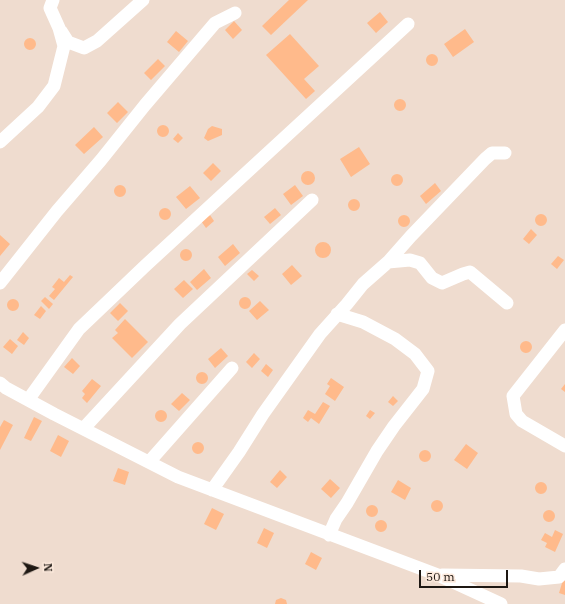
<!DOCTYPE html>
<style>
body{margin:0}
#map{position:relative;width:565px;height:604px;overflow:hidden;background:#efdccf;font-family:"IBM Plex Serif",serif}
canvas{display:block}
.north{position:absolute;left:16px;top:548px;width:40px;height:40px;-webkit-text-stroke:3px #fce9dc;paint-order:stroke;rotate:87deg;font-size:11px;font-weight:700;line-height:16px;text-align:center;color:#1e1813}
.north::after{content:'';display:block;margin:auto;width:14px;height:18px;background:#1e1813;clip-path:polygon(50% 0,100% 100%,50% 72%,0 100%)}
.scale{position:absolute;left:419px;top:570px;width:89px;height:18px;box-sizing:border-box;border:2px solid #1e1813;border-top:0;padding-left:5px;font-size:12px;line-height:14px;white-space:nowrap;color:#1e1813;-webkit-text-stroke:3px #fce9dc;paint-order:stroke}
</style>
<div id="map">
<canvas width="565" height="604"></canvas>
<div class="north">N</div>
<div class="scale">50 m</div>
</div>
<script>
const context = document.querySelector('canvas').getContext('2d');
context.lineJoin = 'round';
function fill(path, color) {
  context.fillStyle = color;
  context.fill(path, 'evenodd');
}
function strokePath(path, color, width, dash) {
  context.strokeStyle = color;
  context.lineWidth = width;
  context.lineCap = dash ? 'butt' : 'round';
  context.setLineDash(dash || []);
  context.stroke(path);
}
const building = new Path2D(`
 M289,0H308L271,35L262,26Z
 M380,12L388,22L376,33L367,23Z
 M234,21L242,30L233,39L225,30Z
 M465,29L474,42L453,57L444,44Z
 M176,31L188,41L179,52L167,42Z
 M290,34L319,66L304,79L315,91L306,99L266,55Z
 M24 44a6 6 0 1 1 12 0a6 6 0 1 1-12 0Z
 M426 60a6 6 0 1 1 12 0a6 6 0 1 1-12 0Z
 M158,59L165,66L151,80L144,73Z
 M394 105a6 6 0 1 1 12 0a6 6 0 1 1-12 0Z
 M118,102L128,112L117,123L107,113Z
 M157 131a6 6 0 1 1 12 0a6 6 0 1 1-12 0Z
 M212,126L222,129V135L208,141L204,138L208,129Z
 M94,127L103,137L84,154L75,145Z
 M178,133L183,138L178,143L173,139Z
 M359,147L370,164L351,177L340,159Z
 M213,163L221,171L211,181L203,173Z
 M301 178a7 7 0 1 1 14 0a7 7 0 1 1-14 0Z
 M391 180a6 6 0 1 1 12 0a6 6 0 1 1-12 0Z
 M435,183L441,191L426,204L420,196Z
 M114 191a6 6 0 1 1 12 0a6 6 0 1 1-12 0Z
 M295,185L303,196L291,205L283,194Z
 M190,186L200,198L186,209L176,197Z
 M348 205a6 6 0 1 1 12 0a6 6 0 1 1-12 0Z
 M159 214a6 6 0 1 1 12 0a6 6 0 1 1-12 0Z
 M275,208L281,215L270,224L264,217Z
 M535 220a6 6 0 1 1 12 0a6 6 0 1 1-12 0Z
 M398 221a6 6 0 1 1 12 0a6 6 0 1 1-12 0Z
 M210,215L214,221L206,228L201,221Z
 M531,229L537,235L529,244L523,239Z
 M0,235L10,244L0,256Z
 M315 250a8 8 0 1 1 16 0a8 8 0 1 1-16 0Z
 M233,244L240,253L225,266L218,257Z
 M180 255a6 6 0 1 1 12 0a6 6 0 1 1-12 0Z
 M558,256L564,260L557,269L551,264Z
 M292,265L302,276L291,285L282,274Z
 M204,269L211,278L197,290L190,282Z
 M252,270L259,276L254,281L247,274Z
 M70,275L73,277L54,300L49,296L55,289L52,287L59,278L64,282Z
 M184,280L193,289L183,298L174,289Z
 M239 303a6 6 0 1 1 12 0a6 6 0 1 1-12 0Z
 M45,297L53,304L49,309L41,301Z
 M7 305a6 6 0 1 1 12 0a6 6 0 1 1-12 0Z
 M260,301L269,310L257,320L249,311Z
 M120,303L128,311L118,321L110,313Z
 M41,306L46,311L40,319L34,315Z
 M125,319L148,342L132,358L112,338L118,333L115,330Z
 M23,332L29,338L24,345L17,340Z
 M10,339L18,346L12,354L3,347Z
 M520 347a6 6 0 1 1 12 0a6 6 0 1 1-12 0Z
 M221,348L228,356L215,368L208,359Z
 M254,353L260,359L252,368L246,362Z
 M72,358L80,366L73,374L64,367Z
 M266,364L273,370L268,377L261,371Z
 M196 378a6 6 0 1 1 12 0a6 6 0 1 1-12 0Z
 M331,378L344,387L335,401L325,394L330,386L327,384Z
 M92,379L101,386L87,403L82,398L85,394L82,391Z
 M565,384V392L561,389Z
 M182,393L190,400L179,411L171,404Z
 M393,396L398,401L393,406L388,402Z
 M323,402L330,406L319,424L311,418L308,422L303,418L308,410L315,414Z
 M155 416a6 6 0 1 1 12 0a6 6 0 1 1-12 0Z
 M370,410L375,413L370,419L366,416Z
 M34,417L42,421L31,441L24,438Z
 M4,420L13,425L0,450V427Z
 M58,435L69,441L61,457L50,451Z
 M192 448a6 6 0 1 1 12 0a6 6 0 1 1-12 0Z
 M466,444L478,453L467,469L454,460Z
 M419 456a6 6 0 1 1 12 0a6 6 0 1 1-12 0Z
 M118,468L129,472L125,485L113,481Z
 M280,470L287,477L277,488L270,482Z
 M330,479L340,488L331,498L321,489Z
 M398,480L411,488L405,500L391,492Z
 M535 488a6 6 0 1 1 12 0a6 6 0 1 1-12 0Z
 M431 506a6 6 0 1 1 12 0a6 6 0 1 1-12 0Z
 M366 511a6 6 0 1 1 12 0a6 6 0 1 1-12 0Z
 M212,508L224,514L216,530L204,524Z
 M543 516a6 6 0 1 1 12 0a6 6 0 1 1-12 0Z
 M375 526a6 6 0 1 1 12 0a6 6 0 1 1-12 0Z
 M264,528L274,533L267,548L257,543Z
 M555,530L563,534L555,552L545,547L547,543L541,540L545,533L552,537Z
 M311,552L322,558L316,570L305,564Z
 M563,580L565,581V595L559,593Z
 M281,598L286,600L287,604H275L276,600Z`);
const minor = new Path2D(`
 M61,31L68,42L84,48L97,41L143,0
 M0,142L38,107L54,86L64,46L59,28L50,8L53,0
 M388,262L411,236L485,159L492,153H505
 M0,283L57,211L101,160L145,105L215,23L235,13
 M565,330L513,396L516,414L522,421L565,446
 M0,383L6,388L54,414L178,477L438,575L501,604
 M28,400L79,329L145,266L408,24
 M84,428L180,324L312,200
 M149,462L232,368
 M212,490L239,452L263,414L320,334L347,304L363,284L388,262L410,260L420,263L432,278L442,283L463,274L470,272L507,303
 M329,535L336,519L347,503L377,451L394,426L423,389L428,371L415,354L395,339L363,322L337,314
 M442,575L521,576L539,579L559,577L565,569`);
fill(building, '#ffba8b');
strokePath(minor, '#fff', 13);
</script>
